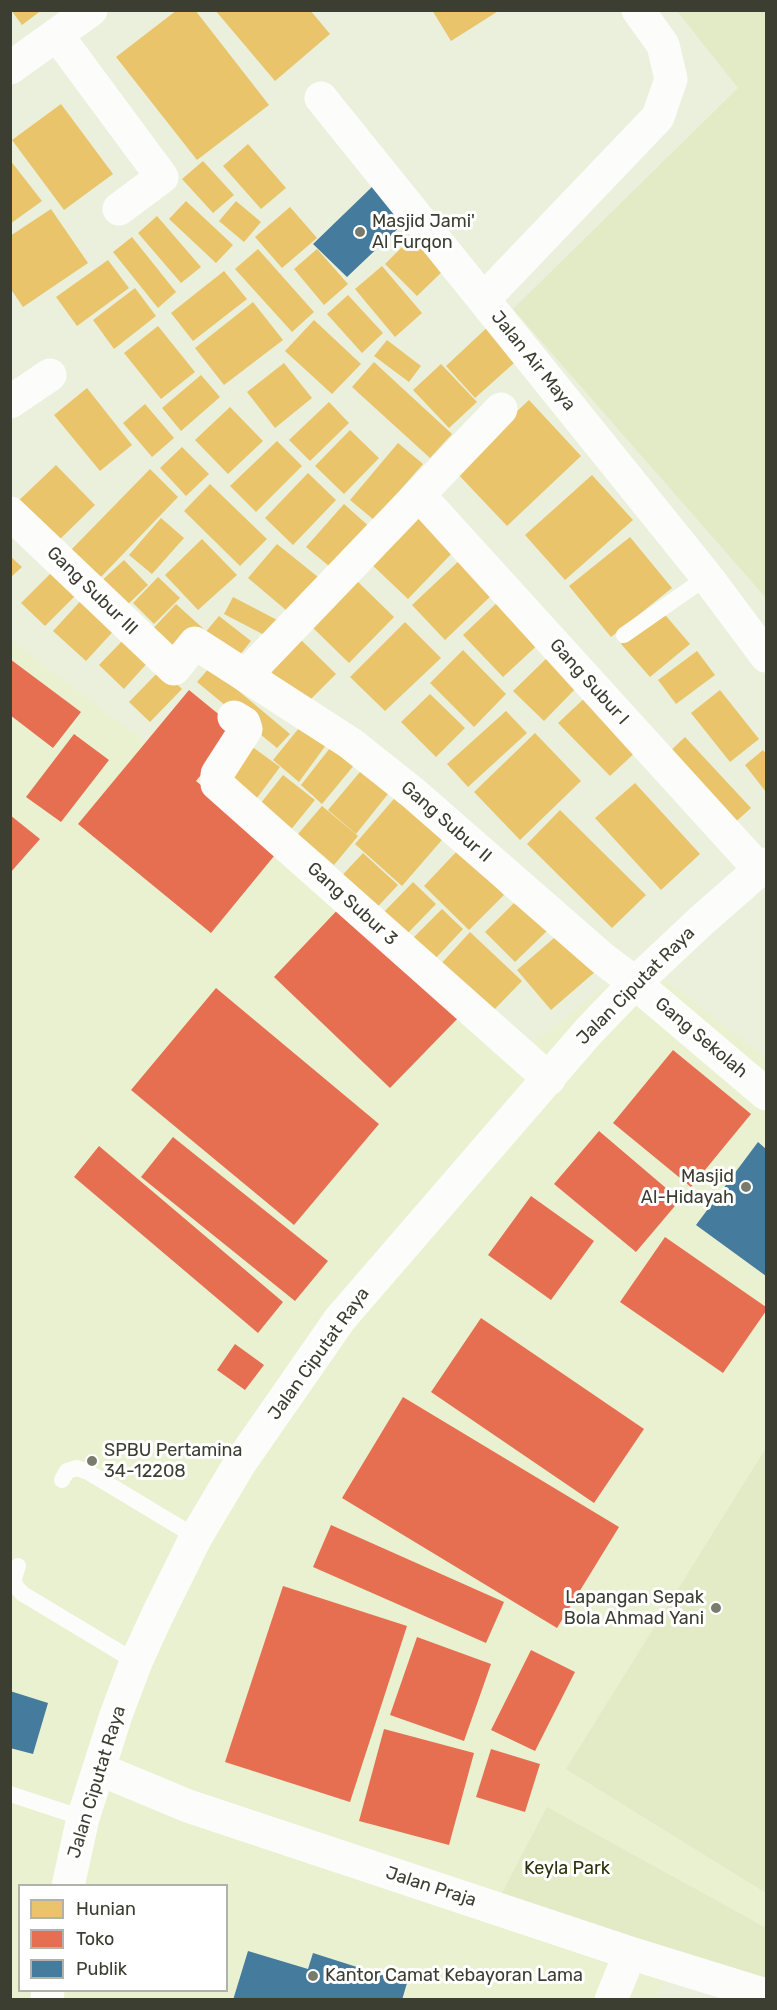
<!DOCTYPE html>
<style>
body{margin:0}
#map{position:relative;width:777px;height:2010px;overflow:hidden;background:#ebf0dc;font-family:Rubik,sans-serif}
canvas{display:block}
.frame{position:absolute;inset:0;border:12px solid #3b3e30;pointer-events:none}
.legend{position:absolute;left:18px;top:1884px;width:210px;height:108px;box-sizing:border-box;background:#fff;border:2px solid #b1b2ac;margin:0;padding:8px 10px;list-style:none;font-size:18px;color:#3b3e30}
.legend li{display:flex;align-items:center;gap:12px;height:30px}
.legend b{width:30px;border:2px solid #b1b2ac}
</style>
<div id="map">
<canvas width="777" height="2010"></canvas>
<div class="frame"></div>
<ul class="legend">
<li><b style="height:16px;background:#e9c46a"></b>Hunian</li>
<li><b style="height:16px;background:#e76f51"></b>Toko</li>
<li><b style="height:16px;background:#457b9d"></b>Publik</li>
</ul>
</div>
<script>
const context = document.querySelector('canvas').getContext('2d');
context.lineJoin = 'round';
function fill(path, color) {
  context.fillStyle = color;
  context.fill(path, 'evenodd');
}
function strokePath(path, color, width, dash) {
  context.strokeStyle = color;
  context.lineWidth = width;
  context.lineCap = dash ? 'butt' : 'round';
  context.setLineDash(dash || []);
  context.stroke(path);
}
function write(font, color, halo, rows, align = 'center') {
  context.font = font + ' Rubik,sans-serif';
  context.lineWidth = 6;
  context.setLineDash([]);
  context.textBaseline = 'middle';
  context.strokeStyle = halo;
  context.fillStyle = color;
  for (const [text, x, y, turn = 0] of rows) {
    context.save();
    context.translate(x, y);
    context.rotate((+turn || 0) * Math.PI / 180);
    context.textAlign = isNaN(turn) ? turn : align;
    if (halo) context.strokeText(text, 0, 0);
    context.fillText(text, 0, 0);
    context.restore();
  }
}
const built = new Path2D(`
 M10,640L212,792L530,1046L639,960L766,1058V1975L675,1954L656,1999H11ZM20,1886H226V1990H20Z`);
const green = new Path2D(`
 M677,11H766V598L513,309L738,88Z
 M766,1448V1893L566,1769Z
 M547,1807L766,1928V1983L501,1895Z`);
const homes = new Path2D(`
 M11,10H42L22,25Z
 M177,10H195L269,105L197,160L116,57Z
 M215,10H310L330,34L275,81Z
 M432,10H500L451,41Z
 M61,104L113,174L64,210L12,140Z
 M248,144L286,188L261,209L223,166Z
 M10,160L42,201L10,224Z
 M203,161L234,195L213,213L182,179Z
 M186,201L233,245L216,263L169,219Z
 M236,201L261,222L244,242L219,221Z
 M290,207L317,238L282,268L255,237Z
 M51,209L88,263L23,307L10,288V236Z
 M157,216L201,267L181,283L138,233Z
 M414,235L446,268L417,296L385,264Z
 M132,237L176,292L158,308L113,252Z
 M258,249L314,312L292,332L235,269Z
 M317,249L348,284L324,305L294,269Z
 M108,260L129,288L77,326L56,297Z
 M382,266L422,313L395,337L355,289Z
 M224,271L247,299L193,341L171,313Z
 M135,288L156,316L114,349L93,320Z
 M348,295L383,333L362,353L327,314Z
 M253,302L283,340L224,385L195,348Z
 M314,320L361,364L332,394L285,351Z
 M493,322L523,355L475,398L446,366Z
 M158,326L195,372L161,399L124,353Z
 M387,340L421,366L409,382L374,356Z
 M374,362L452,434L430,458L352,387Z
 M284,363L312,398L275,428L247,392Z
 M441,364L477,402L449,428L413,390Z
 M201,375L220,397L181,431L162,408Z
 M87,388L132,445L100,471L54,415Z
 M529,400L581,456L507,526L454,470Z
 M329,402L349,423L310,461L289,440Z
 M145,404L174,438L152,457L123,423Z
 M230,407L263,441L228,474L195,440Z
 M350,430L379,458L344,494L315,466Z
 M277,441L302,466L256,512L230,486Z
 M398,443L423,464L374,520L350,500Z
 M182,447L209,474L186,496L160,468Z
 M56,465L95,505L54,545L14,505Z
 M150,469L178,497L98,580L69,552Z
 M308,473L336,500L293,545L265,518Z
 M592,475L633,520L565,580L525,535Z
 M210,484L267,539L240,566L184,511Z
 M344,504L372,529L335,571L306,547Z
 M412,511L455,550L408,599L366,559Z
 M161,518L184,538L152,574L129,555Z
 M630,537L672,588L611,637L569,586Z
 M202,539L237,575L198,610L165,575Z
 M277,544L323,581L293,616L248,578Z
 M10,556L22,567L10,578Z
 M462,558L495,592L445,640L412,605Z
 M124,560L148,585L122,610L97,585Z
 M53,571L77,594L45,626L21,603Z
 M158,577L180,598L154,624L133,603Z
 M354,578L394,617L349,663L309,624Z
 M86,595L119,625L86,661L53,631Z
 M233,597L281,622L272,639L224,614Z
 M502,598L543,640L503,677L463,635Z
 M176,604L206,631L175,663L146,636Z
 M661,610L690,644L650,677L621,644Z
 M219,616L251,641L235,661L203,635Z
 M405,622L441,658L385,711L350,677Z
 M297,636L336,674L305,705L266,667Z
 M125,638L150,660L124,689L99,665Z
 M463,650L506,694L474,727L430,683Z
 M697,651L715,675L676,704L658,680Z
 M550,655L580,684L544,721L513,691Z
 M210,667L290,734L277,748L197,682Z
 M161,669L182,689L150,722L129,702Z
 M720,690L759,739L730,762L691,713Z
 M430,694L465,728L436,757L401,722Z
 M589,694L640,748L610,776L558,723Z
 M506,711L527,733L468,787L447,764Z
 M308,717L334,734L299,782L273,760Z
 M535,733L581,781L520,840L474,792Z
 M685,737L751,808L731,826L666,755Z
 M337,739L360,758L322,804L301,785Z
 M247,743L280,767L251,806L219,782Z
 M763,750L766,754V792L745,765Z
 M365,766L392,789L356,834L328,810Z
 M283,775L315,800L284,838L253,813Z
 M635,783L700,854L661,890L595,818Z
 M399,793L447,834L402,886L355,844Z
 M322,806L358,836L334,865L298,834Z
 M560,810L646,895L612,928L527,844Z
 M458,850L504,895L469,930L424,886Z
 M363,853L398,885L368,917L334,884Z
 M413,882L436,904L406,935L383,913Z
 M517,900L547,931L515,962L485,932Z
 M442,909L463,929L434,960L412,939Z
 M470,932L522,981L491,1013L440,965Z
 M561,932L596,971L551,1010L517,970Z`);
const shops = new Path2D(`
 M10,659L81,712L53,748L10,715Z
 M189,690L238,730L196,781L279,850L211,933L78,824Z
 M74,734L109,760L61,822L26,797Z
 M10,815L40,839L10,873Z
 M344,903L461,1015L390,1088L274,977Z
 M216,988L379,1124L294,1225L131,1090Z
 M673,1050L751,1114L691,1187L613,1123Z
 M599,1131L680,1200L636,1252L554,1184Z
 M173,1137L328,1261L295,1301L141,1177Z
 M99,1146L283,1302L258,1333L74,1177Z
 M531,1196L594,1241L551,1300L488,1255Z
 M665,1237L766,1307V1311L723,1373L620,1302Z
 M481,1318L644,1429L594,1503L431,1392Z
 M235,1344L264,1365L245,1390L217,1370Z
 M403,1397L619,1527L557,1628L342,1498Z
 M331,1525L504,1602L486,1643L313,1567Z
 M283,1586L407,1626L350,1802L225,1762Z
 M417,1637L491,1664L464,1741L390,1715Z
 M531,1650L575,1672L535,1751L491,1730Z
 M384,1729L474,1753L449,1845L359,1821Z
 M491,1749L540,1764L525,1812L476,1797Z`);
const public = new Path2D(`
 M374,185L407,220L347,277L313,244Z
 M758,1142L766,1149V1276L696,1225Z
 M10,1691L48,1703L33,1754L10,1748Z
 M248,1951L308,1969L313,1953L407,1983L402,2000H233Z`);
const service = new Path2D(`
 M624,635L707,577
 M62,1480L67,1471L77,1468L88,1472L196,1537
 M18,1566C13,1580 11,1583 23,1594L136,1662
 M10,1794L83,1818`);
const minor = new Path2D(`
 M57,35L162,177L119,209
 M10,68L91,10
 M321,98L707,577L766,656
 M484,299L658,117L671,79L663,45L638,10
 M10,402L50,375
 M419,495L759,869
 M10,513L174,669L195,643L350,743L413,793L602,958L635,983L766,1094
 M246,675L501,409
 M234,717L244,723L246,729L217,774V784L549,1079
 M99,1769L188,1806L630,1953L766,1995
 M611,2000L630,1953`);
const secondary = new Path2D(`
 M68,1886L83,1818L116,1715L136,1662L157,1616L196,1537L240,1463L340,1319L588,1032L635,983L701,921L766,864
 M47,2000L48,1990`);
const markers = [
 [360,232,6,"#797c6c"],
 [746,1187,6,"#797c6c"],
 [92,1461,6,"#797c6c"],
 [716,1608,6,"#797c6c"],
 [313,1976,6,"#797c6c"]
];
const poiNames = [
 ["Masjid Jami'",372,222],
 ["Al Furqon",372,243],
 ["Masjid",734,1177,"right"],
 ["Al-Hidayah",734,1198,"right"],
 ["SPBU Pertamina",104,1451],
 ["34-12208",104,1472],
 ["Lapangan Sepak",704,1598,"right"],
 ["Bola Ahmad Yani",704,1619,"right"],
 ["Kantor Camat Kebayoran Lama",325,1976]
];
const streetNames = [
 ["Jalan Air Maya",533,361,51],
 ["Gang Subur III",92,591,44],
 ["Gang Subur I",589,682,48],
 ["Gang Subur II",446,822,41],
 ["Gang Subur 3",352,904,42],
 ["Jalan Ciputat Raya",636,986,-45],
 ["Gang Sekolah",701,1038,40],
 ["Jalan Ciputat Raya",319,1354,-54],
 ["Jalan Ciputat Raya",97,1782,-73],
 ["Jalan Praja",431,1887,18]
];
const parkNames = [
 ["Keyla Park",567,1869]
];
fill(built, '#e9f1d0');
fill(green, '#e2eac6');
fill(homes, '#e9c46a');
fill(shops, '#e76f51');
fill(public, '#457b9d');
strokePath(service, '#fcfdfa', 16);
strokePath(minor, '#fcfdfa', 33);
strokePath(secondary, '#fcfdfa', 33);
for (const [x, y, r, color] of markers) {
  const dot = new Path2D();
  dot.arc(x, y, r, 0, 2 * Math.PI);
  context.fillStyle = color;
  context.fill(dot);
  strokePath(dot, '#fff', 2);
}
write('18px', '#3b3e30', '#fff', poiNames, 'left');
write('18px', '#3b3e30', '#fff', streetNames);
write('18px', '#2b3208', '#fff', parkNames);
</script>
